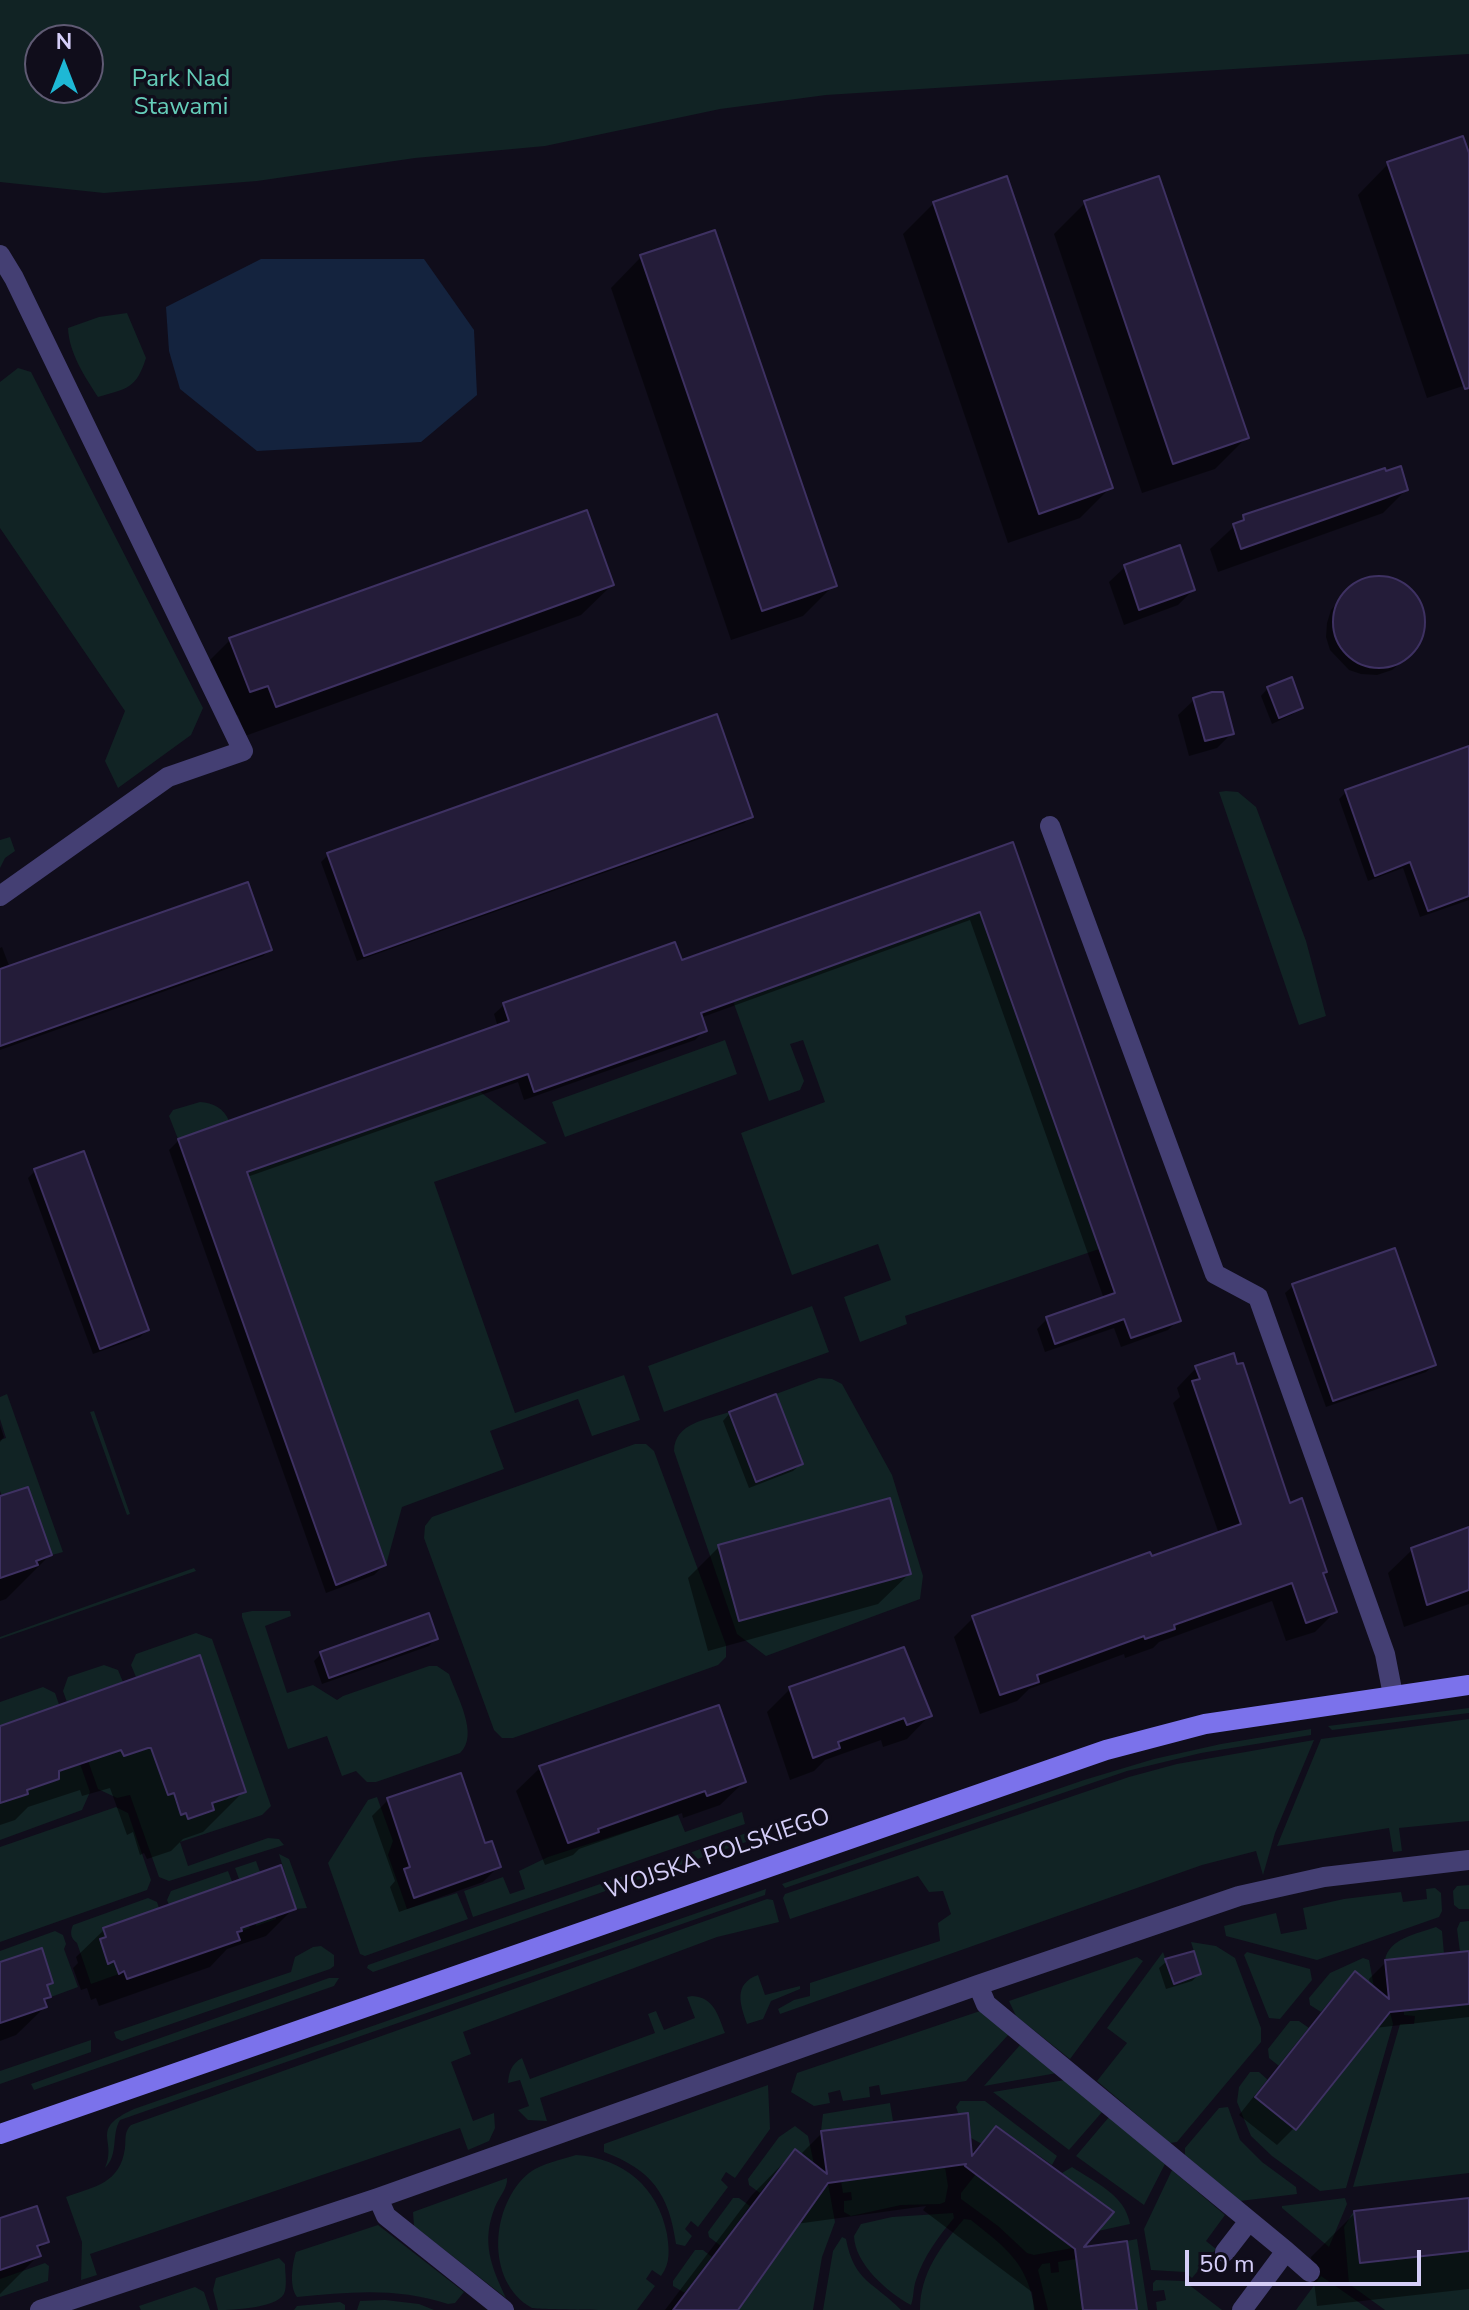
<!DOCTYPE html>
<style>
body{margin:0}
#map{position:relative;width:1469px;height:2310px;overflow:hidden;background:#100d1b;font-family:"Nunito Sans",sans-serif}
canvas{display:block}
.north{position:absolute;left:24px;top:24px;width:80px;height:80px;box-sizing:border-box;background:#100d1b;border:2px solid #5f5a73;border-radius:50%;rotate:0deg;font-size:22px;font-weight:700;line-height:32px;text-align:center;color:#d5cef8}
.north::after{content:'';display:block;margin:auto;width:28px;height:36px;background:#1eb8d5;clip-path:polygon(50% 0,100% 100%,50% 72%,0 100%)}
.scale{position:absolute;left:1185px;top:2250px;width:236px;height:36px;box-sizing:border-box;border:4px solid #d5cef8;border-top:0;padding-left:10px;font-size:24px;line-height:28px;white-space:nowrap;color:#d5cef8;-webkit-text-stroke:6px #100d1b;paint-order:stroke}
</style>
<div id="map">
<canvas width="1469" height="2310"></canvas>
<div class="north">N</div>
<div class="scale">50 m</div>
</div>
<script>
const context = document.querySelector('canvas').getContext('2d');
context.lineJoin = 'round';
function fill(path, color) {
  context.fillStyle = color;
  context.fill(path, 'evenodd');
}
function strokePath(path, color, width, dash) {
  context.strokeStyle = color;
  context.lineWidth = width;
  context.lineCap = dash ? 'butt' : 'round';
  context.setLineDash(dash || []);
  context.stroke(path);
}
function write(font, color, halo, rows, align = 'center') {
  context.font = font + ' "Nunito Sans",sans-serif';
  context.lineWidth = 7;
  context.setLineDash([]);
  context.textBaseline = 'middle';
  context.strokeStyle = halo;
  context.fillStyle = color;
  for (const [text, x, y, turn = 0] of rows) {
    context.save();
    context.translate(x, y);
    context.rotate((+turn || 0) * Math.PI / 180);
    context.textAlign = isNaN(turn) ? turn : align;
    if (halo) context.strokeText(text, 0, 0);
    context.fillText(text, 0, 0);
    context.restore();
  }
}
const green = new Path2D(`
 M0,0H1469V54L826,95L720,109L545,146L415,158L257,181L104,193L0,182ZM40,40H88V88H40Z
 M127,313L146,358C136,389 128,388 98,397C85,377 69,353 68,328L99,317Z
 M18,368L31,372L203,708L191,735L118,788L105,761L125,711L0,528V382Z
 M1226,791L1238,792L1256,807L1306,941L1326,1016L1299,1025L1219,792Z
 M10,837L15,851L5,858L0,868V840Z
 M980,912L1099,1249L905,1316L907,1324L860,1342L844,1297L891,1280L878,1244L792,1275L741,1133L825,1102L803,1040L790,1044L804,1081L800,1090L769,1101L733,1001Z
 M725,1040L737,1074L565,1137L552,1102Z
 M479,1091L547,1143L434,1182L515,1413L624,1375L640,1420L592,1436L578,1399L490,1431L504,1469L402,1507L386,1565L247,1172Z
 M200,1102C213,1103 224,1108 229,1121L178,1139L169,1116L173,1110Z
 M812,1306L829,1352L664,1412L648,1366Z
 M819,1378L832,1379L842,1384L892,1475L923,1576L920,1599L766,1656L737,1634L674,1451C675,1422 707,1420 729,1412L756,1482L802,1464L776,1394Z
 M7,1394L63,1552L52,1555L28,1487L2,1496L0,1491V1440L6,1438L0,1419V1397Z
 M94,1411L130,1514L127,1515L90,1412Z
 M635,1444H646L654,1451L726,1645V1657L718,1665L513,1738H502L494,1730L424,1538L425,1526L432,1517Z
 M194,1568L196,1571L0,1639V1637Z
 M252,1611H290L291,1616L265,1626L287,1693L313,1685L337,1700L343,1696L429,1666H437L449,1674C456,1695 480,1735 460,1753L376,1782H367L356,1771L342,1776L327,1736L288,1749L242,1617V1613Z
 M196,1633L212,1639L271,1806L262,1815L180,1842L188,1866L268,1838L279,1839L284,1845L169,1881L159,1877L130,1795L117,1798L98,1789L63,1691L68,1677L104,1665L118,1670L123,1682L82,1696L102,1756L121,1750L124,1756L140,1751L146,1742L148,1749L157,1746L159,1770L168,1794L174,1793L181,1814L186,1813L188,1819L214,1811L212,1803L246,1791L200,1656L136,1677L131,1665L136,1654Z
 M43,1687L55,1693L90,1792L82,1810L0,1840V1797L3,1802L27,1794L25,1786L35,1788L59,1779L57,1774L59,1772L49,1741L0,1727V1702Z
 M1469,1708V1713L1332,1730L1328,1726Z
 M1469,1719V1821L1399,1828L1402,1851L1393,1852L1389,1828L1277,1846L1321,1739Z
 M1311,1729V1735L1201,1753L1127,1771L785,1888L782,1884L1084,1780L1154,1759L1221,1744Z
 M1314,1740L1275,1833L1263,1875L1256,1851L1202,1865L780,2014L778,2009L794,2000L810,1996V1983L940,1941L938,1923L951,1914L943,1891L929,1892L918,1876L790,1919L783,1898L785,1894L1129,1777L1177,1764Z
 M377,1797L393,1841L388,1855L407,1909L457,1893L468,1919L365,1956L360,1954L328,1863L368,1800Z
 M116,1807L128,1813L151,1880L147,1890L0,1942V1847Z
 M742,1812L745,1824L473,1917L464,1891L503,1877L510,1894L525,1889L519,1871L548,1857L678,1815L685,1832Z
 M755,1830L749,1841L373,1972L367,1968L368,1965Z
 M279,1854L289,1859L307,1908L296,1909Z
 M256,1861L276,1916V1919L256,1926L235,1868Z
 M228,1871L250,1928L242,1931L238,1919L169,1905L167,1900L171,1891Z
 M1469,1885V1909H1459L1454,1905L1453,1891L1457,1886Z
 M1435,1888L1441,1893L1442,1911L1439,1917L1317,1960L1226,1936L1224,1926L1276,1913L1281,1934L1307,1929L1303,1908L1344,1899L1401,1892L1403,1902L1427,1899L1426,1889Z
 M766,1889L765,1895L120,2120C111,2135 119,2154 105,2168C118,2139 88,2130 134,2109Z
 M148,1898L157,1902L159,1908L103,1928L106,1937L100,1939L108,1963L114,1961L119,1974L91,1984L77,1943C70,1938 70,1932 73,1925Z
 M767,1899L773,1900L779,1922L717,1937L463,2032L471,2054L451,2062L473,2121L494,2113L495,2128L489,2141L468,2150L460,2128L90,2254L97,2275L81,2280L82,2242L66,2197C95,2186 120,2184 125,2148C126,2138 124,2132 131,2125Z
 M1469,1921V1951L1460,1952L1457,1929L1460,1922Z
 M1436,1927L1442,1931L1444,1954L1385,1960C1389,1938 1417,1934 1436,1927Z
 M55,1931L63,1935L66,1944L64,1949L78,1987L51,1997L47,1985L53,1983L42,1948L0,1962V1951Z
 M1191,1942L1216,1946L1235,1958L1261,2028V2042L1177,2142L1170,2143L1097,2081L1127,2043L1107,2028L1163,1952L1174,1983L1201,1974Z
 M321,1946L334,1955V1966L330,1969L122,2041L116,2038L114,2032L291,1972L295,1957L313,1947Z
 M1247,1952L1310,1969L1312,1980L1280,2019L1269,2018L1244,1955Z
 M1137,1957L1143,1961L1070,2059L1016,2016L1009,2001Z
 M1363,1958L1369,1960L1374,1987L1355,1972L1321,2012L1310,2005L1309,1998L1330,1973Z
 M758,1975L765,1995L800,1986V1989L771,2001L763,2019L747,2024C740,2004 733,1984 758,1975Z
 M329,1978H339L334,1986L34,2090L31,2084Z
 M692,1996C714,1997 718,2015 725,2033L540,2098L547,2121L528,2120L518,2110L529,2106L520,2080L508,2083C509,2072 511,2064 522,2058L530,2079L655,2033L648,2014L656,2011L664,2030L695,2018L687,1997Z
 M1469,2003V2173L1353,2187L1400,2024H1414L1415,2016L1404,2015V2010Z
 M983,2010L1009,2034L966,2081L881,2095L879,2085L869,2087L870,2097L843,2101L840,2090L828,2093L830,2103L814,2106L791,2092L797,2073Z
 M1390,2012L1393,2024L1346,2188L1320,2191L1272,2156L1251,2136L1237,2102L1239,2087L1250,2072H1259L1268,2080L1255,2097L1296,2129Z
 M1290,2021H1299L1309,2028L1279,2066L1269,2058L1268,2049Z
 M91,2040V2052L0,2084V2071Z
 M1020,2045L1057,2073L984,2086Z
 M1065,2080L1103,2111L1069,2150L993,2092Z
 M768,2085L770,2129L735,2178L726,2172L721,2180L728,2187L698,2227L691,2221L685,2229L692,2236L685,2246L676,2244C669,2194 652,2170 604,2152V2144Z
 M960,2101H985L1057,2156L1052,2165L997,2126L982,2144L971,2138L968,2113H958L956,2107Z
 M890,2103L893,2121L821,2131L823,2114Z
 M1228,2107L1240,2140L1262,2162L1296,2187L1297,2194L1240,2201L1185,2155V2148L1219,2108Z
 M1109,2117L1165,2164L1144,2205L1076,2156Z
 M795,2126L808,2136L814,2164L795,2149L760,2193L749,2185L748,2179L779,2137Z
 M576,2155C623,2158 658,2187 667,2234C669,2249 671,2263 661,2276L652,2270L646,2279L655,2286L637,2310C618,2310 545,2310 532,2308C484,2281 491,2204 529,2173C542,2163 561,2160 576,2155Z
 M945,2167L948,2186L945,2202L940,2204L901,2205L851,2216L844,2212V2201L852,2200L851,2192L843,2193L841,2181Z
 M1072,2167C1096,2183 1125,2195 1130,2224L1098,2231L1113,2212L1062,2173Z
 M1172,2170L1225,2215L1206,2241L1216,2249L1192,2278L1185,2272L1151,2270L1144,2229Z
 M976,2174L1073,2248L1034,2255L1027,2253L998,2226L961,2199V2193Z
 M507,2178C508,2188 499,2197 495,2207C481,2242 491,2266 506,2298L414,2226L413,2212Z
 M828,2183L835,2222L822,2257L813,2310H738Z
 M733,2198H739L750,2206L721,2246L709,2237L708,2232Z
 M1345,2198L1347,2204L1329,2247L1282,2208V2206Z
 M1354,2211L1360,2263L1469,2251V2310H1385L1349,2284L1344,2227Z
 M953,2213L954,2218C938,2237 924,2256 916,2280C913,2288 914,2297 911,2305C887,2292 855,2264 854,2236L861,2224L892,2217Z
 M964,2219L971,2220C1007,2249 1027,2262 1035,2310H920C920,2273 941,2246 964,2219Z
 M378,2225L464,2292L455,2303L448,2304C397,2287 349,2292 297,2297C289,2286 292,2265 296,2252Z
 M842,2237L846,2239C854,2282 874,2282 901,2310H823L833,2251Z
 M1137,2239L1148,2310H1137L1127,2241Z
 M695,2250H703L712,2257L685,2293L673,2286V2281Z
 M279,2258L285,2264C285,2272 287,2283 285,2291C282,2308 233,2310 218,2310L213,2290L216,2278Z
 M1076,2259L1083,2310H1048L1038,2270L1042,2264L1050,2263L1051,2273L1059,2272L1058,2262Z
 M45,2263L49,2266L48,2281L0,2297V2279Z
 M1321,2276L1370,2310H1296Z
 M1156,2280L1184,2281L1222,2310H1157L1156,2302L1166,2300L1164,2290L1153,2291V2283Z
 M195,2287L204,2292L210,2310H141L139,2306Z
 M385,2300L419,2304L434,2310H357L360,2301Z
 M340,2302L345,2305V2310H294L297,2306Z`);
const water = new Path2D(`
 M261,259H424L474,330L477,395L421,442L257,451L180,389L169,351L166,307Z`);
const shadow = new Path2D(`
 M1469,159V384L1427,398L1358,195L1388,164Z
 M934,203L1111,487L1080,518L1008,543L903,234Z
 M1085,203L1246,438L1215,469L1142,493L1054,234Z
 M641,257L834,585L803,616L731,640L611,288Z
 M1406,490L1383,513L1218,572L1210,549L1244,517Z
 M1125,567L1193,590L1178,605L1124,625L1109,582Z
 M1373,578L1389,579L1403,585L1414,595L1421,609L1423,624L1420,639L1404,660L1392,670L1377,675L1361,674L1349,670L1330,650L1326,637L1327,623L1331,610L1348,591L1359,583Z
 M612,585L581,615L245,736L238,715L220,721L200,670L230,640Z
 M1268,688L1300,707L1293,714L1272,724L1261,696Z
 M1194,700L1232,733L1217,748L1189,756L1178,715Z
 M1469,748V900L1420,917L1403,868L1368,881L1339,799L1346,792Z
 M751,816L744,823L357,961L321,862L328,855Z
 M1012,845L1178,1320L1168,1330L1121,1347L1114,1328L1045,1352L1037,1329L1047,1319L1104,1299L970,920L700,1018L705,1030L695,1040L524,1100L518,1082L247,1177L384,1565L374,1575L326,1593L169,1150L179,1140L498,1027L494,1014L504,1005L680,962Z
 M2,947L10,968L270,949L263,956L0,1050V948Z
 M35,1171L147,1330L140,1337L93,1354L28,1178Z
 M1293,1286L1434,1365L1426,1372L1326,1407L1285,1293Z
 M1196,1368L1289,1505L1325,1571L1322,1574L1335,1612L1315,1632L1286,1641L1272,1601L1159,1642L1153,1648L1125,1658L1124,1654L1029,1689L1017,1701L980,1714L954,1637L973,1618L1219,1534L1173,1403L1180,1397L1177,1388Z
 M730,1413L801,1464L793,1471L749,1488L723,1421Z
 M0,1425L4,1437L0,1442Z
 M0,1497L50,1555L6,1599L0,1601Z
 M1469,1529V1604L1404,1627L1388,1573L1412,1550Z
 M719,1547L909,1574L878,1604L708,1651L688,1578Z
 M436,1638L429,1646L322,1684L314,1661L321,1654Z
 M198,1658L244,1791L203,1832L183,1839L171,1851L147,1859L144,1853L140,1855L133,1832L127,1835L110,1788L82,1796L80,1790L28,1807L15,1820L0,1825V1729Z
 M790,1689L930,1715L907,1739L883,1747L881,1740L825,1760L814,1771L790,1780L767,1712Z
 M718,1708L744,1782L720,1805L683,1818L682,1813L579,1849L573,1855L545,1865L516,1791L540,1768Z
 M388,1800L484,1846L499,1866L483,1882L399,1912L390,1887L395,1881L372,1816Z
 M294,1908L266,1936L227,1949L210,1967L99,2006L96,1998L91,2000L87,1988L81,1990L73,1968L78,1963L76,1957L104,1930Z
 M1469,1953V2017L1375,2028L1294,2128L1277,2145L1239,2115L1338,1991L1355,1974L1370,1986L1369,1979L1386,1962Z
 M1167,1961L1199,1974L1192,1981L1166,1989L1159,1968Z
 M0,1964L51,1982L46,1987L49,1997L43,2002L45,2007L16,2035L0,2041Z
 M997,2128L1079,2250L1134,2310H1034L1032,2292L923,2210L926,2206L796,2224L734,2310H665L752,2195L795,2151L800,2155L822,2133L970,2155Z
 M1469,2200V2289L1317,2306L1311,2257L1355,2213Z
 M0,2220L47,2241L37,2251L38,2256L0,2294Z`);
const building = new Path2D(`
 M1463,136L1469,153V388L1465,389L1387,162Z
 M1007,176L1113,488L1039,514L933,202Z
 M1159,176L1249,438L1173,464L1084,201Z
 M715,230L837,586L762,611L640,255Z
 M1401,466L1408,490L1241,549L1233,524L1244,520L1243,515L1385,468L1386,471Z
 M587,510L614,585L276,707L268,686L250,692L229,638Z
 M1180,545L1195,590L1139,610L1124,565Z
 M1333 622a46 46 0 1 1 92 0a46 46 0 1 1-92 0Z
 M1292,677L1303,708L1279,718L1267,687Z
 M1212,692H1223L1234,734L1205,741L1193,698Z
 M717,714L753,817L364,956L327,853Z
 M1469,746V896L1428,911L1410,862L1375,876L1345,790Z
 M1013,842L1181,1321L1131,1338L1124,1319L1055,1344L1046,1317L1115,1293L980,912L701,1013L707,1031L534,1092L528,1074L247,1172L386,1565L336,1585L178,1139L509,1021L503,1003L675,942L682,960Z
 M248,882L272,950L0,1046V969Z
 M84,1151L149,1330L100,1349L34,1169Z
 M1395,1248L1436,1365L1333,1401L1292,1284Z
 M1234,1353L1237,1364L1243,1363L1290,1503L1302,1498L1327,1572L1323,1573L1337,1612L1306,1623L1292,1583L1174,1625L1175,1629L1145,1639L1144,1636L1037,1675L1039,1682L1000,1695L972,1616L1150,1552L1152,1556L1241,1524L1192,1381L1200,1379L1195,1366Z
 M776,1394L803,1464L756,1482L729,1412Z
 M28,1487L52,1555L36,1561L38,1565L0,1578V1496Z
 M890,1498L911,1574L739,1621L718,1545Z
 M1469,1527V1590L1427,1605L1411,1548Z
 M429,1613L438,1639L329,1678L320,1652Z
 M904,1647L932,1716L907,1725L904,1718L838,1742L840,1748L813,1758L789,1687Z
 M200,1655L246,1792L212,1803L214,1810L188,1819L186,1813L181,1815L174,1793L168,1795L151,1748H148L124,1756L121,1750L59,1771V1779L27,1790L28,1794L0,1803V1726Z
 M719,1705L746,1782L707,1796L705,1791L598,1829L599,1832L568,1843L539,1766Z
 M461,1773L485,1843L492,1841L501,1867L414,1898L404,1869L410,1867L387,1798Z
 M281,1865L296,1909L241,1928L242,1931L237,1932L240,1940L127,1979L124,1971L119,1974L114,1961L108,1964L100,1939L106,1937L103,1928Z
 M42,1948L53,1983L47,1985L51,1997L44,1999L47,2007L0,2023V1962Z
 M1194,1951L1201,1974L1174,1984L1165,1959Z
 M1469,1951V2004L1390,2012L1296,2130L1255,2097L1355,1971L1389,1999L1385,1960Z
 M968,2113L972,2156L996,2126L1114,2212L1084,2247L1127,2241L1137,2310H1083L1075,2249L965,2166L966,2164L828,2183L738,2310H673L795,2149L827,2174L821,2131Z
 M1469,2198V2251L1360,2263L1354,2211Z
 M37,2206L49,2242L37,2246L41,2256L0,2270V2218Z`);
const minor = new Path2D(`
 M0,255L14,278L243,751L168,777L0,896
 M1050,826L1215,1274L1258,1297L1385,1654L1393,1695
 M978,1985L986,2004L1286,2251L1242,2310
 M378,2198L386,2216L504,2310
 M1286,2251L1310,2272
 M1225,2252L1249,2221
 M40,2310L378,2198L978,1985L1239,1896L1324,1877L1469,1860`);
const secondary = new Path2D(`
 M0,2134L1106,1750L1205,1724L1469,1685`);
const parkNames = [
 ["Park Nad",181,80],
 ["Stawami",181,108]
];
const streetNames = [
 ["WOJSKA POLSKIEGO",718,1855,-19]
];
fill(green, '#112324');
fill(water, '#14233e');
fill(shadow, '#0007');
fill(building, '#241c39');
strokePath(building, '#3e3162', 2);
strokePath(minor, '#443f73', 20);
strokePath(secondary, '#7b72eb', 20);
write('24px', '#65cdb9', '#100d1b', parkNames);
write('24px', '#d5cef8', '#100d1b', streetNames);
</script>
